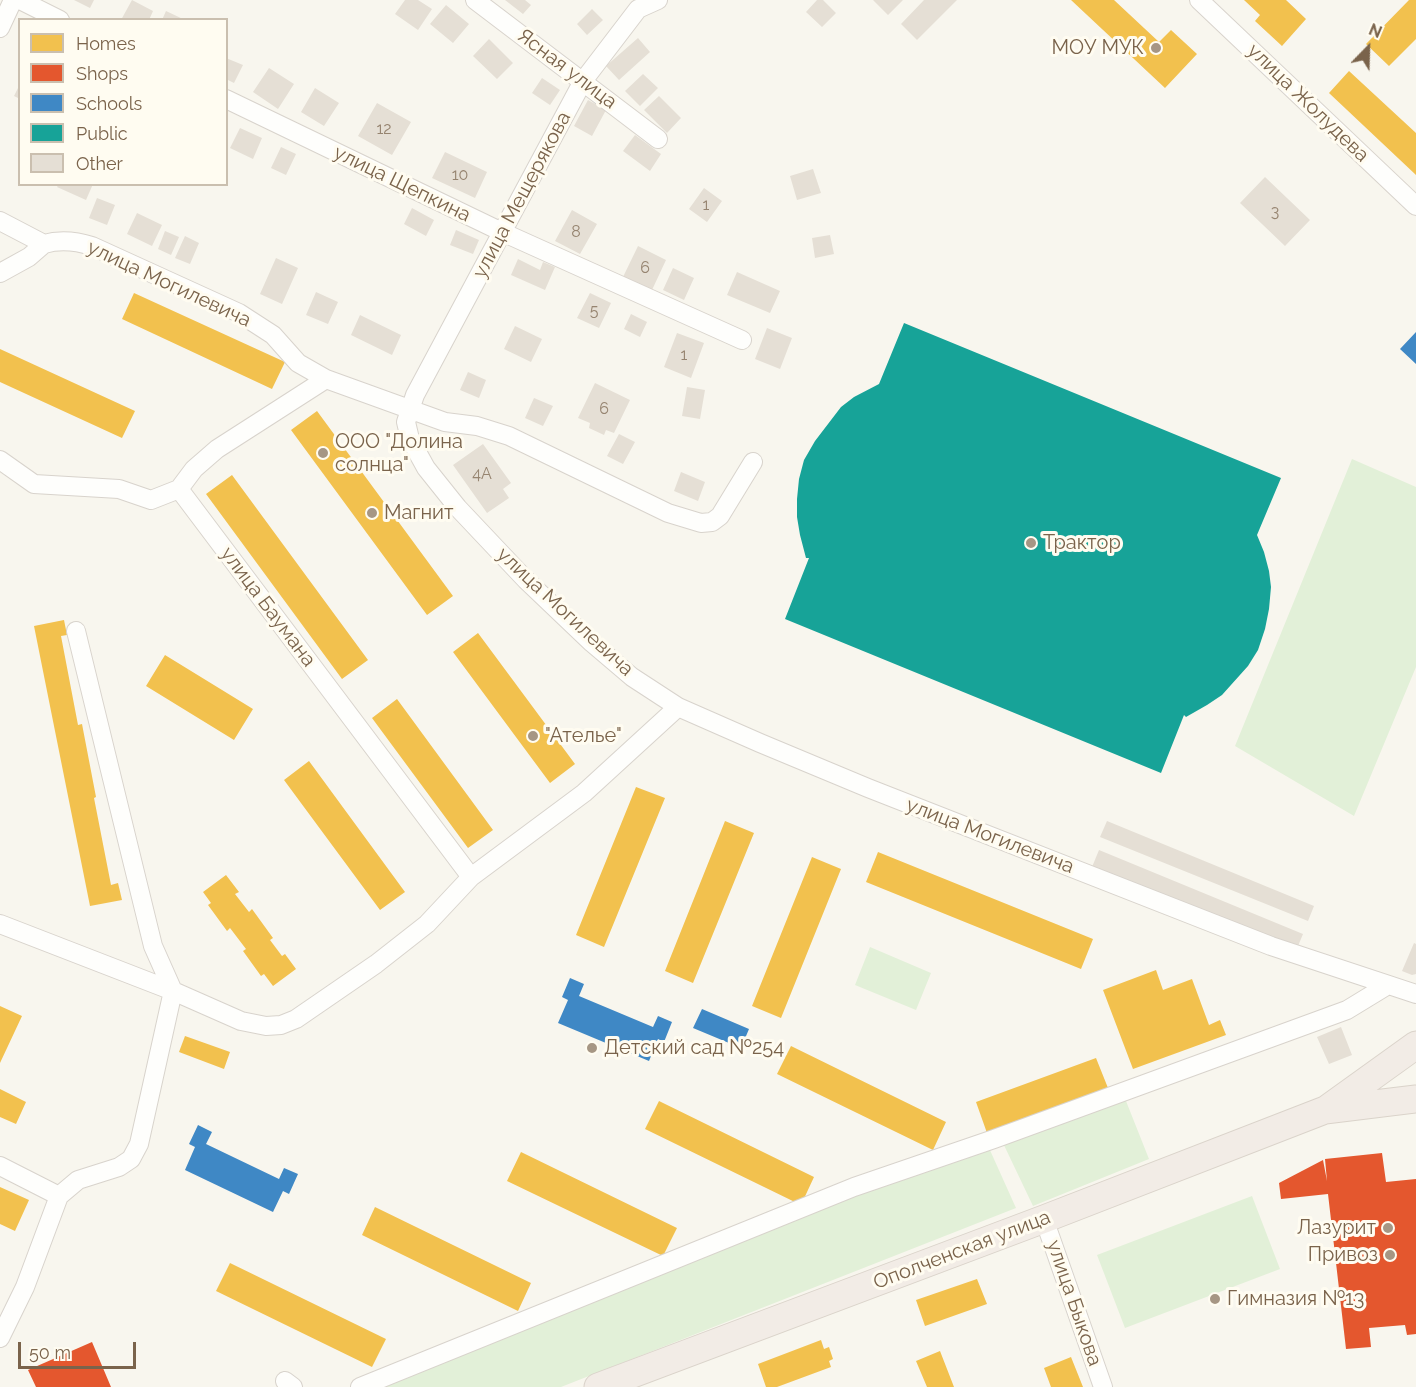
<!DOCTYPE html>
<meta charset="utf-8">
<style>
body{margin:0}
#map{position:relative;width:1416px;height:1387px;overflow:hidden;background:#f8f6ee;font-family:Raleway,sans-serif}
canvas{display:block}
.legend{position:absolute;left:18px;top:18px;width:210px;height:168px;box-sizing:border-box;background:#fffcf1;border:2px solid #cabfaf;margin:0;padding:8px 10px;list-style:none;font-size:18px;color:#7a634b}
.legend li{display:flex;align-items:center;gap:12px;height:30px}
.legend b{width:30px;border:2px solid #cabfaf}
.north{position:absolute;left:1338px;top:18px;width:60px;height:60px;-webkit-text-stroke:4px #fffcf1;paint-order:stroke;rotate:23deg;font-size:16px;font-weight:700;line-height:24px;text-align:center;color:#7a634b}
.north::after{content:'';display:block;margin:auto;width:21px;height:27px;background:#7a634b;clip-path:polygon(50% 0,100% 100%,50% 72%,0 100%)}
.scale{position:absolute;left:18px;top:1342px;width:118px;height:27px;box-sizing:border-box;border:3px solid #7a634b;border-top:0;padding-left:8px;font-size:18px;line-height:21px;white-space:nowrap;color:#7a634b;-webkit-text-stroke:4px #fffcf1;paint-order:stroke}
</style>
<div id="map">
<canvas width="1416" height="1387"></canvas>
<ul class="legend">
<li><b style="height:16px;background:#f2c14e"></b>Homes</li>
<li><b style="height:16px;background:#e4572e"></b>Shops</li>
<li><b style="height:16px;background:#3f88c5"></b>Schools</li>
<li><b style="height:16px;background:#17a398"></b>Public</li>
<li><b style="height:16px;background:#e5dfd5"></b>Other</li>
</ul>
<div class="north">N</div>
<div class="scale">50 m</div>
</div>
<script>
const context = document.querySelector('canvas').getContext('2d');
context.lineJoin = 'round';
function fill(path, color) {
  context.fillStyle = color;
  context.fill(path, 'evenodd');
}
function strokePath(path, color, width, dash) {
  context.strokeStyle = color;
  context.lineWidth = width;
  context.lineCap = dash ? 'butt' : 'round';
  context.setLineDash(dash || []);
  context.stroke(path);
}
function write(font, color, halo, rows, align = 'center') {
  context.font = font + ' Raleway,sans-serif';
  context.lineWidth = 6;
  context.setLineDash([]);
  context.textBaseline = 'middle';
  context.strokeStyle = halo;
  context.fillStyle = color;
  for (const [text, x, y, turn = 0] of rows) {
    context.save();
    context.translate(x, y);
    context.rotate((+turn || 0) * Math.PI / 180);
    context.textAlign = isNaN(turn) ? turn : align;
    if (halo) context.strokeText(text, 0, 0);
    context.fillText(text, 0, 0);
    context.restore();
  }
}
const green = new Path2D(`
 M1352,459L1416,487V667L1354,816L1235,746Z
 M870,947L931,973L916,1010L855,985Z
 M1124,1096L1149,1159L1033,1206L1002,1141Z
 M989,1148L1016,1208L561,1387H376L783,1220Z
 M1252,1196L1280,1269L1125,1328L1097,1255Z`);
const homes = new Path2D(`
 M1071,0H1114L1159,42L1171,30L1197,54L1165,88Z
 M1244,0H1286L1306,19L1282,46L1255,21L1260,15Z
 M1409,0H1416V39L1389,66L1366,44Z
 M1349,71L1416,133V175L1329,93Z
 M134,293L285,362L272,389L122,319Z
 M0,349L135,411L122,438L0,382Z
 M317,411L453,596L427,615L291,430Z
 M232,475L368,660L342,679L206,494Z
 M64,620L67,635L61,636L78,725L82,724L96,797L94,798L111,885L118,883L122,900L90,906L34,626Z
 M478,633L575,764L550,783L453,652Z
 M165,655L253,709L234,740L146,686Z
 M397,699L493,830L468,848L372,718Z
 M309,761L405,892L380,910L284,780Z
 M636,787L665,798L604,947L576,935Z
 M725,821L754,833L693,983L665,971Z
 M878,852L1093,939L1081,969L866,882Z
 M812,857L841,869L781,1018L752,1006Z
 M226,875L239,892L235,894L249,912L252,909L273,938L270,940L282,956L285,954L296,969L273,986L264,974L261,976L243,951L246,949L230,928L227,931L208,905L211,903L203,892Z
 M1156,970L1163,990L1192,979L1209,1025L1220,1020L1226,1035L1133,1069L1103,990Z
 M0,1006L22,1016L0,1063Z
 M185,1036L230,1052L224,1069L179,1052Z
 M791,1046L946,1122L933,1150L777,1074Z
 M1096,1058L1108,1088L987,1133L976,1102Z
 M0,1089L26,1102L16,1124L0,1117Z
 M659,1101L814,1177L801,1205L645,1129Z
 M521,1152L677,1228L663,1256L507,1181Z
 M0,1187L29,1200L15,1231L0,1224Z
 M375,1207L531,1283L518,1311L362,1235Z
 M230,1263L386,1339L372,1367L216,1291Z
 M977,1279L987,1304L925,1326L916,1300Z
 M821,1340L824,1349L829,1347L833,1359L829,1361L831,1367L777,1387H766L758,1364Z
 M940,1351L954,1387H927L916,1361Z
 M1071,1357L1083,1387H1051L1044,1368Z`);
const shops = new Path2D(`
 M1382,1153L1386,1182L1416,1179V1334L1407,1335L1405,1325L1369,1328L1371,1347L1346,1349L1328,1194L1281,1199L1279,1183L1323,1160L1327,1181L1325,1159Z
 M92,1342L111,1387H36L28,1370Z`);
const schools = new Path2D(`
 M1416,332V364L1400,349Z
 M570,978L584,984L579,996L653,1027L658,1016L672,1022L664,1042L658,1039L649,1061L558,1023L568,1000L562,997Z
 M702,1009L749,1029L741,1048L693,1028Z
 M198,1125L212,1132L206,1144L279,1179L284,1168L298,1174L289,1194L283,1191L273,1212L185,1170L195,1147L189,1144Z`);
const public = new Path2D(`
 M904,323L1281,478L1257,535L1264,552L1269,571L1271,587L1269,609L1265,629L1258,650L1248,666L1222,695L1207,705L1186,717L1184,715L1161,773L785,619L809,558H806L800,535L797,517V499L799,479L804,460L815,441L841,407L854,397L879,384Z`);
const building = new Path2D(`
 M74,0H94L90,8Z
 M132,0L153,11L149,20H121Z
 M405,0H418L432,9L418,30L395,14Z
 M505,0H525L531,5L523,14Z
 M817,0H823L836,13L822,27L806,12Z
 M873,0H903L888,15Z
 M924,0H957L917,40L901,24Z
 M446,5L469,24L453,43L430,24Z
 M592,9L603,20L587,35L577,24Z
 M166,11L185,20H162Z
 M638,38L650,52L619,80L606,66Z
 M489,39L513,63L497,79L473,56Z
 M226,58L243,65L234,83L226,79Z
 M269,68L294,84L278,109L253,92Z
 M643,74L658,88L640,106L625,91Z
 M542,78L560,90L550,105L532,93Z
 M20,84V99L14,96Z
 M315,88L339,103L324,126L301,112Z
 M659,96L681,118L667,133L644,110Z
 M588,100L606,110L592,136L574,126Z
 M377,103L411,122L392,155L358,136Z
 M240,128L262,138L253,159L230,148Z
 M635,135L661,154L650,171L623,151Z
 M281,147L296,154L286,175L271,168Z
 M445,152L487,172L475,198L432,178Z
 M813,169L821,193L797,200L790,176Z
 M1265,177L1310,220L1285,246L1240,203Z
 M59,184H93L86,200L57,187Z
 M704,188L722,201L707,222L689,209Z
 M97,198L115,205L107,225L89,218Z
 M412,208L434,220L426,236L404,224Z
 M572,210L597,224L580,254L555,241Z
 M137,213L162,225L152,246L127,234Z
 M456,230L479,240L473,254L450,245Z
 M165,231L179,237L171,255L158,249Z
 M830,235L834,254L815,258L812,238Z
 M185,236L199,243L190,264L175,258Z
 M638,246L666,260L652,290L623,277Z
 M276,258L298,268L282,304L260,294Z
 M518,259L540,270L543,262L555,267L545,290L511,275Z
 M673,268L694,278L684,300L663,290Z
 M737,272L780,291L770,313L727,295Z
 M316,292L338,302L328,324L306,315Z
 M590,293L611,303L599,328L577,318Z
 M631,314L647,322L640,337L624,329Z
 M360,315L401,335L392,355L351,335Z
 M515,326L542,339L531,362L504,349Z
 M767,328L792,338L780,369L755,359Z
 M677,333L704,343L691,378L664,367Z
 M468,372L486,380L479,398L460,390Z
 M595,383L630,400L614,433L606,430L604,435L589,428L590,423L578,418Z
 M687,387L705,390L700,419L682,416Z
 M534,398L553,406L543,426L525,418Z
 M619,434L635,442L623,464L607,456Z
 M483,444L511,483L503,489L509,498L487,513L453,465Z
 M681,472L705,482L698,501L674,491Z
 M1107,821L1314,906L1308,921L1100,837Z
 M1099,850L1303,934L1296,951L1092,867Z
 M1414,943L1416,944V974L1412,975L1402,971Z
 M1341,1027L1352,1055L1329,1064L1317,1037Z`);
const minor = new Path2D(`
 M20,0L60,20
 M475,0L658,139
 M658,0L638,9L583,81L415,395L406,422L410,439L426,468L458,508L526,580L592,643L632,677L678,707L760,743L868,788L1271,946L1416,994
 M1199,0L1416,206
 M0,28L13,0
 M226,99L502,232L742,340
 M0,221L44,244C61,239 76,241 92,246L239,313L273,335L298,363L326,379L445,422L477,426L509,436L668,513L701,523L712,522L720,516L753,462
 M0,273L29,257L44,244
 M0,460L34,484L119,489L151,500L179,489L471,877
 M179,489L194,469L217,449L326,379
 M0,924L173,991L241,1021L266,1026L281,1025L296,1019L376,964L427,924L471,877L584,793L678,707
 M0,1166L59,1196
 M1044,1219L1103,1387
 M0,1338L25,1287L59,1196L78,1180L119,1167L131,1159L139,1144L173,991L153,946L76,631
 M285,1381L293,1387
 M360,1387L854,1187L994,1139L1347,1010L1388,985`);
const highway = new Path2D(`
 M1327,1109L1416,1045
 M598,1387L1044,1219L1325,1110L1416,1099`);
const markers = [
 [1156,48,6,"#a69684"],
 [323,453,6,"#a69684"],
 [372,513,6,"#a69684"],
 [1031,543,6,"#a69684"],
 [533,736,6,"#a69684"],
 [592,1048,6,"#a69684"],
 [1388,1228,6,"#a69684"],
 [1390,1255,6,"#a69684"],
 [1215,1299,6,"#a69684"]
];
const numberNames = [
 ["12",384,129],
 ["10",460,175],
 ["1",706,205],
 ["3",1275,212],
 ["8",576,232],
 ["6",645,268],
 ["5",594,311],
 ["1",684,355],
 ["6",604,409],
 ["4А",482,474]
];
const poiNames = [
 ["МОУ МУК",1144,48,"right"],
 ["ООО \"Долина",335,442],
 ["солнца\"",335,465],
 ["Магнит",384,513],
 ["Трактор",1043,543],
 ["\"Ателье\"",545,736],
 ["Детский сад №254",604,1048],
 ["Лазурит",1376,1228,"right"],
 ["Привоз",1378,1255,"right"],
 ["Гимназия №13",1227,1299]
];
const streetNames = [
 ["Ясная улица",567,69,37],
 ["улица Жолудева",1308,103,44],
 ["улица Щепкина",402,184,26],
 ["улица Мещерякова",522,195,-62],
 ["улица Могилевича",169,284,25],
 ["улица Баумана",268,607,53],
 ["улица Могилевича",565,612,43],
 ["улица Могилевича",990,836,21],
 ["Ополченская улица",962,1250,-21],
 ["улица Быкова",1074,1303,71]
];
fill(green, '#e2f0d8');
fill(homes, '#f2c14e');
fill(shops, '#e4572e');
fill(schools, '#3f88c5');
fill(public, '#17a398');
fill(building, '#e5dfd5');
strokePath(minor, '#d8d3cc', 20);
strokePath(highway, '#dad3ca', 29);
strokePath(minor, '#fefefc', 18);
strokePath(highway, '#f2ece6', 27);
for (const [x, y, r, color] of markers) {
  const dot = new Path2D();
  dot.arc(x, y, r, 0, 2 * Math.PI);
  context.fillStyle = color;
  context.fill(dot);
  strokePath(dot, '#fffcf1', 2);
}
write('16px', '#968470', null, numberNames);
write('20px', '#7a634b', '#fffcf1', poiNames, 'left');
write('20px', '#7a634b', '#fffcf1', streetNames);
</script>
